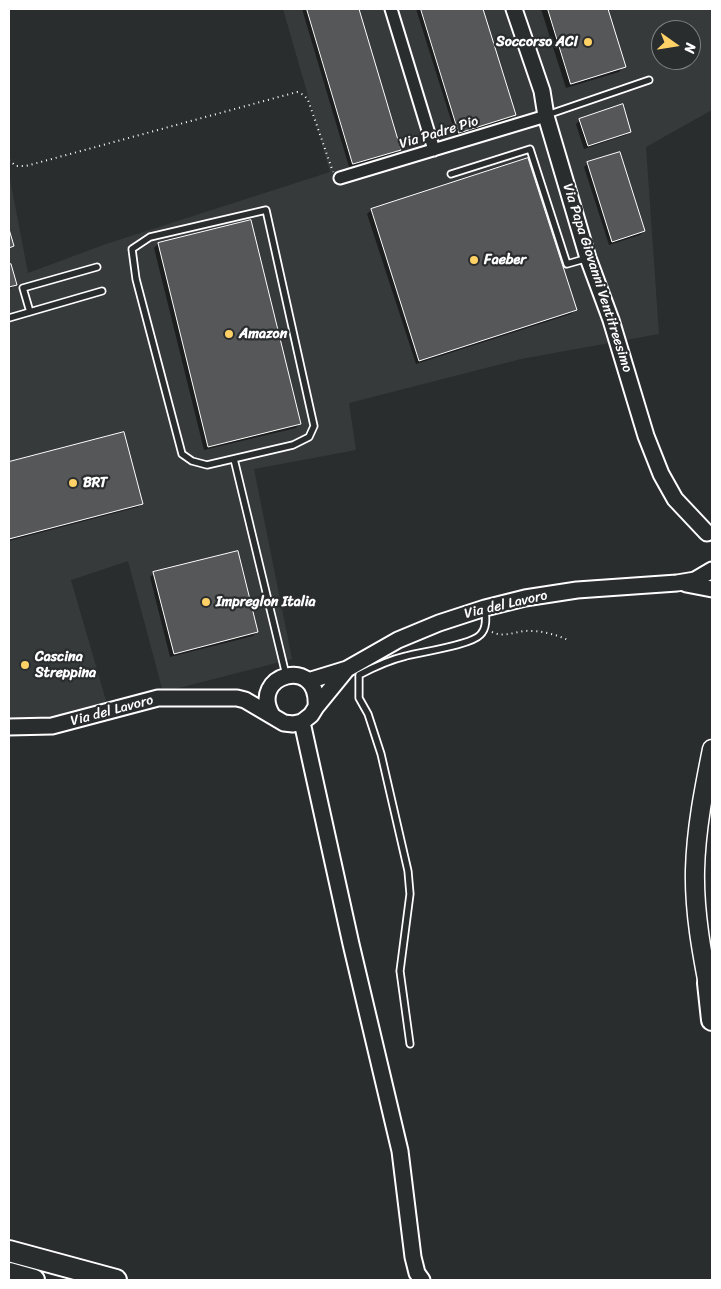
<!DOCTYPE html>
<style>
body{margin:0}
#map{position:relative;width:721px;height:1289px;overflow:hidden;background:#2a2d2e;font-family:Sriracha,sans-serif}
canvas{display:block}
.frame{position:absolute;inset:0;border:10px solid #fff;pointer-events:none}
.north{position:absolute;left:651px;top:20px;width:50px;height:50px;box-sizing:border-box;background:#2a2d2e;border:1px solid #7f8182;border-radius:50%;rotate:103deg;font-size:14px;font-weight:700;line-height:20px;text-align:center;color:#fff}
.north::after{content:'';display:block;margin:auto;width:18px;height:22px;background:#ffd166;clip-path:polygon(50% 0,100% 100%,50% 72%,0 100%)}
</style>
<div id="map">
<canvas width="721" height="1289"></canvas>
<div class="frame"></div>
<div class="north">N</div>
</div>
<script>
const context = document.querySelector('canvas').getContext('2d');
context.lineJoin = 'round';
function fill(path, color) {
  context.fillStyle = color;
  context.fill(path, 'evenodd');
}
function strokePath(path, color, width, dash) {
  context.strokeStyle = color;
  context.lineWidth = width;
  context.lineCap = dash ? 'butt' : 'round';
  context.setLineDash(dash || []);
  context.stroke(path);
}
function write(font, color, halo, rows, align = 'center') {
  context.font = font + ' Sriracha,sans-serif';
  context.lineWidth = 4.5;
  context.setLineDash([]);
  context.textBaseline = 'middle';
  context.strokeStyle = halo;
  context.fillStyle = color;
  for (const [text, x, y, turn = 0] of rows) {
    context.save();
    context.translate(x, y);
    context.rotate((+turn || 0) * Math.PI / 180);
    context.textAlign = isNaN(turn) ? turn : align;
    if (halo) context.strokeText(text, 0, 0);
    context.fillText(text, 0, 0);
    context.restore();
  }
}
const built = new Path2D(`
 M283,9H712V110L646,147L659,334L521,359L349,403L356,450L254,469L292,659L163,692L128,561L71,580L107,704L52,723L9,722V174L28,273L106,244L330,172ZM661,30H691V60H661Z`);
const shadow = new Path2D(`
 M302,9H358L399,149L396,153L349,167Z
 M416,9H481L514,115L511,119L456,136Z
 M541,9H606L624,66L619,72L566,88Z
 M580,120L630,131L626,135L584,149L576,124Z
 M527,160L575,310L571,314L416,364L367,214L371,210Z
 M588,163L644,231L640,235L609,245L584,167Z
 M251,221L300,424L296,428L204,450L154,248L158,244Z
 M9,266L15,285L9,290Z
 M123,434L142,504L138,507L9,541V464Z
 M154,573L257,632L253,636L170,657L150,577Z`);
const building = new Path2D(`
 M307,9H359L401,150L353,164Z
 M421,9H483L516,115L459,133Z
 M548,9H608L626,67L571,84Z
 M623,104L631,132L588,146L579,119Z
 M620,152L645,231L612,242L587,162Z
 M528,158L577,310L419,361L371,209Z
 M251,220L301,424L208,447L158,243Z
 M9,229L14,246L9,248Z
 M11,264L17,285L9,287V265Z
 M124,432L143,504L9,539V462Z
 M238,551L258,632L174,654L153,572Z`);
const path = new Path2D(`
 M9,160L16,166H26L297,92L304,95L308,100L333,172
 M492,632C502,637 513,633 524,631C539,630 555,634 568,640`);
const lane = new Path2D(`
 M547,115L649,80
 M451,174L530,149L567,264L588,258
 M266,210L314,426L309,437L293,445L207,465L192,461L182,454L136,279L132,249L150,237Z
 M30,312L23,288L97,267
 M9,318L102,291
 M234,459L286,675
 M410,1044L400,971L410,894L408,871L381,754L368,714L359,698V675C374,667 389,660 406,656C421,652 471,645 480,635C487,629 486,618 485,610`);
const street = new Path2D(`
 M391,9L434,150
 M340,178L546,116`);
const secondary = new Path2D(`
 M514,9L542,91L546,116L588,258L611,320L646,436L661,474L675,499L707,533
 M686,584L712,589
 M308,681L347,669L398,640L439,623L485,608L525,598L577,590L677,583L695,580L712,570
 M272,715C248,675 320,654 316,707
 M302,722L351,944L400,1151L413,1257L417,1273L422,1280
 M9,727L52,726L158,698H237L245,700L284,723L293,724L302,722L311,715L316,707L347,669`);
const primary = new Path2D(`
 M710,995C702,954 694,912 695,870C696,829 704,789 712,749`);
const highway = new Path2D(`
 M708,983L712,1020
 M9,1251L116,1280
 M9,1273L34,1280`);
const markers = [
 [588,42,5,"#ffd166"],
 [474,260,5,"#ffd166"],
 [229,334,5,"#ffd166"],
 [73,483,5,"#ffd166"],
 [206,602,5,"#ffd166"],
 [25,665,5,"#ffd166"]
];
const poiNames = [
 ["Soccorso ACI",578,42,"right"],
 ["Faeber",484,260],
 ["Amazon",239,334],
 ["BRT",83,483],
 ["Impreglon Italia",216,602],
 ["Cascina",35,657],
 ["Streppina",35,673]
];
const streetNames = [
 ["Via Padre Pio",439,133,-17],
 ["Via Papa Giovanni Ventitreesimo",597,278,72],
 ["Via del Lavoro",506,605,-13],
 ["Via del Lavoro",112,711,-15]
];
fill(built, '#373a3b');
fill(shadow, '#0007');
fill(building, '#555758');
strokePath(building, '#fff', 1);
strokePath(lane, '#fff', 9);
strokePath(street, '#fff', 15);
strokePath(secondary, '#fff', 19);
strokePath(primary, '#fff', 21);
strokePath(highway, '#fff', 24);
strokePath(path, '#fff', 2, [1, 4]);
strokePath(lane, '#2a2d2e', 5.5);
strokePath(street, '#2a2d2e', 11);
strokePath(secondary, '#2a2d2e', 15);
strokePath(primary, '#2a2d2e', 18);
strokePath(highway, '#2a2d2e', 20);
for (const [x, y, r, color] of markers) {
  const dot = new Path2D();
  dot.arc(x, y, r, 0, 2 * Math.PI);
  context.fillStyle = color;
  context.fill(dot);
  strokePath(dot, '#2a2d2e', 2);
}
write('bold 14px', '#fff', '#2a2d2e', poiNames, 'left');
write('14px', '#fff', '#2a2d2e', streetNames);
</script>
